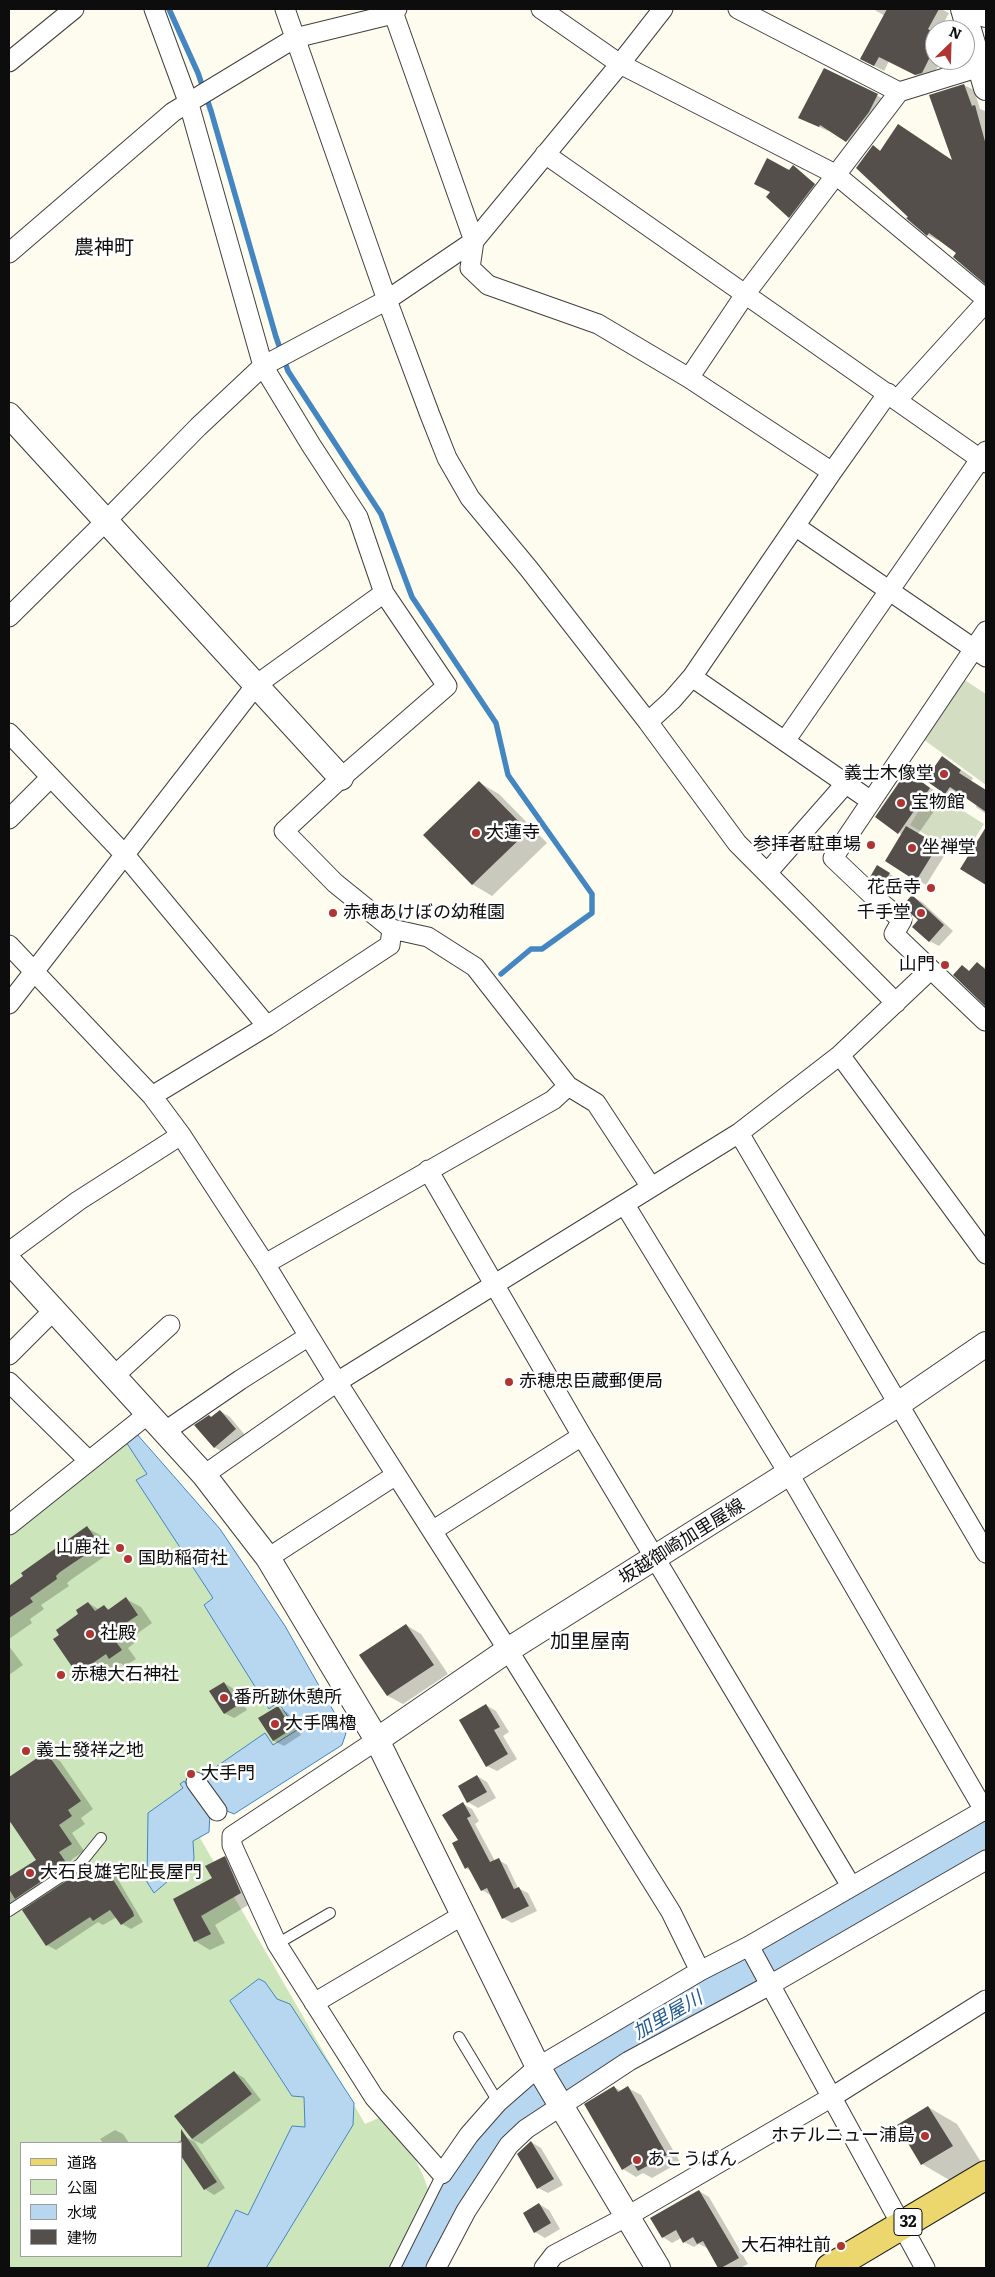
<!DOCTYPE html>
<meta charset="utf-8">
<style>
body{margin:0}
#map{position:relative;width:995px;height:2277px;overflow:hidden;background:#fdfcee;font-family:Literata,"Noto Sans JP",serif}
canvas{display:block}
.frame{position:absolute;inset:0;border:10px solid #0d0d0d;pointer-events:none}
.legend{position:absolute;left:20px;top:2142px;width:162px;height:115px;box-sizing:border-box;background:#fff;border:1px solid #9e9e9e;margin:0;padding:6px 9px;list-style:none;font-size:15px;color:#0d0d0d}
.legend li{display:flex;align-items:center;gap:10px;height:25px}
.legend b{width:25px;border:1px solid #9e9e9e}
.north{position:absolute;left:925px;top:20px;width:50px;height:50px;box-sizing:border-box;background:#fff;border:1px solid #9e9e9e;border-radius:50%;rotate:24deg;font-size:14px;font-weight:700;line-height:20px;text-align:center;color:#0d0d0d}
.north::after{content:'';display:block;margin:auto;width:18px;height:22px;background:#b03431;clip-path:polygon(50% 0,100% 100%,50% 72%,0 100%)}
</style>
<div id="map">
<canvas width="995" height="2277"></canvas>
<div class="frame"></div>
<ul class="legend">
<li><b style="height:6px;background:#ecd76f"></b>道路</li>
<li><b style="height:14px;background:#cde5bb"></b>公園</li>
<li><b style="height:14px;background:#b7d7f1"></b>水域</li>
<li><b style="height:14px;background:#544f4a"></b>建物</li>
</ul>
<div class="north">N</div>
</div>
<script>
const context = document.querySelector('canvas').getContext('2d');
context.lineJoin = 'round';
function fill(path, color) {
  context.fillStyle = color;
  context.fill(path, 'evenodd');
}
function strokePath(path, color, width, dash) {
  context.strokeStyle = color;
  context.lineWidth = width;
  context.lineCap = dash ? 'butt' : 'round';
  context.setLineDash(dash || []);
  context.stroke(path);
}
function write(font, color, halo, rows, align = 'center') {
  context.font = font + ' Literata,"Noto Sans JP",serif';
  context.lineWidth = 5;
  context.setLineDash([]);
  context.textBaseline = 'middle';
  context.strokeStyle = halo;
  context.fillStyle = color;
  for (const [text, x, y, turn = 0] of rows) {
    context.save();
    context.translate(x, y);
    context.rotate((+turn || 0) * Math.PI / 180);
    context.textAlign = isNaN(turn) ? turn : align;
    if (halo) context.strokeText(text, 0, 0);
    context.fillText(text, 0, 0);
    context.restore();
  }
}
const green = new Path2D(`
 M126,1442L220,1529L285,1626L346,1733L342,1745L234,1814L227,1811L223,1806L210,1812L209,1832L200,1838L365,2124L381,2117C402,2140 419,2159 428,2189L389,2268H9V1536ZM21,2143H181V2256H21Z`);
const cemetery = new Path2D(`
 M963,679L986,694V785L923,739Z
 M931,791L984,824L963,857L910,825Z`);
const water = new Path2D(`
 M136,1433L220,1529L285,1626L346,1733L342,1745L234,1814L227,1811L223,1806L210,1812L209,1832L193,1841L194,1859L188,1874L168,1881L154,1893L147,1882L148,1813L183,1788L180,1784L184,1781L190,1789L206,1779L200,1770L206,1767L210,1771L265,1733L273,1745L297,1730L278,1702L269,1709L204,1605L213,1598L136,1480L147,1474L126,1442Z
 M259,1979L265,1982L277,1999L290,2004L354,2103L353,2125L266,2268H207L236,2210L248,2215L292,2126L305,2127L304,2097L292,2096L230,2001Z`);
const shadow = new Path2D(`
 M873,9H941L949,13L940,30H935V60H941L932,78L925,80L889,61L884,71L871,64L885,16Z
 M825,70L886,100L856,146L829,129L828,131L808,122Z
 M964,85L974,90L980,109L985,111L986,116V282L958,253L939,238L937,240L928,235L909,216L873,146L881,151L954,162Z
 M793,167L824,191L800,222L790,217L789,171Z
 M954,765L973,778L971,781L986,791V814L976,807L977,804L962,794L957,800L945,793Z
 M908,773L944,797L918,834L943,849L942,851L946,853L926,885L886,861L902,835L899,832Z
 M480,783L499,794L547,843L492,896L472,884Z
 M986,829V885L962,869Z
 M878,867L893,876L886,887L882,885Z
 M913,897L922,902L953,931L939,946L929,941L920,920Z
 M978,964L986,968V1005L955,975L962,967L970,972Z
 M220,1411L230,1417L245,1435L224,1453L214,1447L212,1418Z
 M87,1528L100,1535L111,1552L72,1579L67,1583L69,1586L41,1605L44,1609L30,1619L32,1623L9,1639V1588Z
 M126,1599L141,1607L152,1623L134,1636L137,1641L128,1648L136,1659L125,1666L120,1663L93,1682L78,1674L55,1639L88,1603L100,1610L104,1606L110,1610Z
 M406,1625L421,1634L448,1674L403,1704L388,1696L361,1655Z
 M9,1646L23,1665L9,1675Z
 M224,1683L234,1689L247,1710L234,1718L224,1713Z
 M486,1705L496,1711L509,1732L503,1736L517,1759L497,1771L487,1766Z
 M278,1707L288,1713L301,1735L284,1746L274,1741L260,1719Z
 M46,1753L60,1761L93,1809L81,1818L85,1824L72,1833L84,1851L71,1860L80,1872L73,1877L80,1881L104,1866L113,1871L143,1922L131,1929L122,1924L117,1917L103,1925L98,1922L56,1950L47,1945L31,1906L24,1903L9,1912V1879L38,1860L12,1822L9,1824V1779Z
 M477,1776L487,1782L496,1798L478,1808L468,1802Z
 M463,1804L472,1809L479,1821L475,1824L495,1861L499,1860L507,1865L518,1888L528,1893L537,1911L512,1923L503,1918L490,1895L482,1890L472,1872L466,1868L459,1841Z
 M225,1857L239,1866L255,1901L215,1925L225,1943L210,1950L195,1941L175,1900L213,1879Z
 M234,2072L244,2078L261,2100L202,2144L193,2140L175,2116Z
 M614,2087L621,2091L628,2088L641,2095L680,2162L652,2178L643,2173L636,2177L623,2169Z
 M928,2107L957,2124L981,2162L951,2181L922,2164L898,2126Z
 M115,2130L123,2134L129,2143H103L100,2139Z
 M186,2137L195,2142L225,2188L214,2195L205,2189L181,2154V2143H176Z
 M531,2142L541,2148L563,2185L548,2193L538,2188Z
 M699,2191L709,2197L748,2264L740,2268H720L709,2249L699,2244L694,2247L684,2242L681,2238L672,2243L663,2237Z
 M539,2204L549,2210L560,2229L545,2238L535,2232Z`);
const stream = new Path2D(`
 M169,9L198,73L211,111L276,337L288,371L381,514L412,597L496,723L508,775L592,894V913L542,949H531L501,974`);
const river = new Path2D(`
 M414,2268L470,2172L509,2121L573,2071L986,1832`);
const building = new Path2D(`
 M887,9H939L928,29L935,33V47L922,73L915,75L879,57L874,66L860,59Z
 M824,68L878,94L869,112L846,142L820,125L819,127L798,118Z
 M964,84L972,106L975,105L986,145V285L953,257L956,253L929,233L927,236L906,218L908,217L856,168L873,145L880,151L898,124L952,160L929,95Z
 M767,158L789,170L793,165L815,184L789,218L766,197L770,192L754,184Z
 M942,756L961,770L959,773L986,790V812L950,787L945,794L925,780Z
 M907,771L930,788L898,834L875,817Z
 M479,781L528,831L472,885L423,835Z
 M906,826L935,843L933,845L937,847L916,881L885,861Z
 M986,827V885L960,869Z
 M877,865L890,873L882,886L870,877Z
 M912,895L944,925L929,942L912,927L918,920L902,906Z
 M977,962L986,970V1007L953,975L962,965L969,971Z
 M220,1410L236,1429L214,1448L194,1425L209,1415L211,1417Z
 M87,1526L100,1545L60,1572L56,1576L57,1579L30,1598L33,1602L9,1618V1586L23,1576L21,1573Z
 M126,1597L138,1615L120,1627L123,1633L114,1639L122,1650L109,1659L106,1654L77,1674L53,1639L59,1635L56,1630L78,1614L76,1610L88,1602L95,1611L104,1605L108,1610Z
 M406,1624L434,1665L387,1696L359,1655Z
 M224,1682L238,1705L224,1714L209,1691Z
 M486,1704L500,1727L494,1730L508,1754L486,1767L459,1720Z
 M278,1706L292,1729L273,1741L258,1718Z
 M46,1752L81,1801L68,1810L72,1816L59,1825L72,1844L59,1852L67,1864L15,1899L9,1889V1877L36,1860L9,1820V1777Z
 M477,1775L487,1792L467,1803L458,1786Z
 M463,1802L471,1816L467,1818L490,1862L499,1858L514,1889L519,1887L529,1906L502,1919L487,1888L481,1891L468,1867L465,1869L452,1843L458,1840L442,1815Z
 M225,1856L241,1893L201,1916L211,1934L194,1942L173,1899L212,1878L205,1866Z
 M104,1865L133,1912L134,1916L121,1925L110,1910L93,1921L90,1917L46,1946L22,1910L74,1876L78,1881Z
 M234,2071L252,2094L192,2139L174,2116Z
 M614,2086L618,2092L628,2086L667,2155L638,2171L633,2163L622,2170L584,2104Z
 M928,2106L953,2146L921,2165L897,2125Z
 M181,2129L217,2182L204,2190L181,2156Z
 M531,2141L554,2179L537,2189L517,2154Z
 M699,2190L739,2258L721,2268H718L703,2241L697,2244L693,2237L683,2243L676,2230L662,2238L650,2218Z
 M539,2203L551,2223L534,2233L523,2213Z`);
const service = new Path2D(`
 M9,1911L80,1864L101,1838
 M277,1944L330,1913
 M459,2037L498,2102
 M395,2268L442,2174`);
const minor = new Path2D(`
 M154,9L189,104L263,366L311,445L358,517L384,593L447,686L341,778L284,831L335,883L392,929L428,937L475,967L568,1086L596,1103L651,1187
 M285,9L387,300L430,415L447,458L470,498L529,569L648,722L737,843L896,1003
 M392,9L474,241L470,268L488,285L598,324L689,378L832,472
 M541,9L620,64L835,174L986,299
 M738,9L899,92L980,67
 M9,62L74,9
 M545,154L986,463
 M9,253L173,112L295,38L393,14L397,9
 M689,378L746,293L899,92
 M897,400L986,302
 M795,526L986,657
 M9,617L106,521L198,427L263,366L387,300L474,241L620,64L663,9
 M692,677L871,801
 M648,722L672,700L692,677L832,472L888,393
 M9,733L125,855L267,1026
 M785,741L986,451
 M9,819L51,777
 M767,873L847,782
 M9,945L152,1096L181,1135L265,1264L337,1382L508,1650L671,1912L700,1971
 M9,1004L256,685L384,593
 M985,1021L894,934L902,920L874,897L833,858L986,631
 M840,1055L986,1254
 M152,1096L267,1026L390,945L392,929
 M739,1133L986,1553
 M428,1170L582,1436L851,1886
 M625,1205L789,1474L984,1810
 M9,1252L78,1201L181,1135
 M265,1264L553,1100L568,1086
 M9,1355L53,1311
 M114,1376L170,1325
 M9,1382L89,1461
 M164,1432L240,1380L309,1336
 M204,1475L337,1382L739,1133L840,1055L930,970
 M9,1525L148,1414
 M432,1531L582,1436
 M268,1558L396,1475
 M377,1740L232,1836V1845L277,1944L374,2097L442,2174L469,2135L498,2102L538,2067L700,1971L749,1946L986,1809
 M196,1782L217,1811
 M749,1946L925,2268
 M314,2003L463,1915
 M436,2268L466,2211L509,2145L526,2129L629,2061L770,1985L986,1860
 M544,2268L554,2255L626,2217L832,2097L986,2000`);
const tertiary = new Path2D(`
 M963,9L986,88
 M972,9L986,15
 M9,415L341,778
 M9,1261L204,1475L268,1558L377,1740L538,2067L658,2268
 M377,1740L508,1650L897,1405L986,1344`);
const primary = new Path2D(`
 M830,2268L986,2175`);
const markers = [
 [944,774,5,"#b03431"],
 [901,803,5,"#b03431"],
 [476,833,5,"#b03431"],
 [871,845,5,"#b03431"],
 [912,848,5,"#b03431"],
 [931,888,5,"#b03431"],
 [333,913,5,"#b03431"],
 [921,913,5,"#b03431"],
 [945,965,5,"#b03431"],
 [509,1382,5,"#b03431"],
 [120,1548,5,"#b03431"],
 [128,1559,5,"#b03431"],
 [90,1634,5,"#b03431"],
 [61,1675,5,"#b03431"],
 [224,1698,5,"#b03431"],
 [275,1724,5,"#b03431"],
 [26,1751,5,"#b03431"],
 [191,1774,5,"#b03431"],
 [30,1873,5,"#b03431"],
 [925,2136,5,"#b03431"],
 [637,2160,5,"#b03431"],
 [841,2246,5,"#b03431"]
];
const shields = [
 [908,2222,28]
];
const shieldNames = [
 ["32",908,2222]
];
const poiNames = [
 ["義士木像堂",934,774,"right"],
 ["宝物館",911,803],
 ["大蓮寺",486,833],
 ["参拝者駐車場",861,845,"right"],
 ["坐禅堂",922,848],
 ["花岳寺",921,888,"right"],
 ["赤穂あけぼの幼稚園",343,913],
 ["千手堂",911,913,"right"],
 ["山門",935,965,"right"],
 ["赤穂忠臣蔵郵便局",519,1382],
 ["山鹿社",110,1548,"right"],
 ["国助稲荷社",138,1559],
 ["社殿",100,1634],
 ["赤穂大石神社",71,1675],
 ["番所跡休憩所",234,1698],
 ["大手隅櫓",285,1724],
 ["義士發祥之地",36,1751],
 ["大手門",201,1774],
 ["大石良雄宅阯長屋門",40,1873],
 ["ホテルニュー浦島",915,2136,"right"],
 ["あこうぱん",647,2160],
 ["大石神社前",831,2246,"right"]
];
const streetNames = [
 ["坂越御崎加里屋線",682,1542,-32]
];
const waterNames = [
 ["加里屋川",668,2016,-30]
];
const quarterNames = [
 ["農神町",104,248],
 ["加里屋南",590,1642]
];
fill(green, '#cde5bb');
fill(cemetery, '#d2ddc1');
fill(water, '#b7d7f1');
strokePath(water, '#4486c1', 1);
fill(shadow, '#0003');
strokePath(stream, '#4486c1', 5.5);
strokePath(river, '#b7d7f1', 34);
fill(building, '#544f4a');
strokePath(service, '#404040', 12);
strokePath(minor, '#404040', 21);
strokePath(tertiary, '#404040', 26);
strokePath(primary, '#1e1e1e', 30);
strokePath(service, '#fff', 10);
strokePath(minor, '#fff', 19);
strokePath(tertiary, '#fff', 24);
strokePath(primary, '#ecd76f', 28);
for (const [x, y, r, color] of markers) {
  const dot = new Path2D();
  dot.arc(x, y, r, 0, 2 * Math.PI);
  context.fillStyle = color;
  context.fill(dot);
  strokePath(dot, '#fff', 2);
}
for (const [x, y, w] of shields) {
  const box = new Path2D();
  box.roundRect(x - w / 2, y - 13.5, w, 27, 4);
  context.fillStyle = '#fff';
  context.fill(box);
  strokePath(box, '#0d0d0d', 1);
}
write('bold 16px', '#0d0d0d', null, shieldNames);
write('18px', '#0d0d0d', '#fff', poiNames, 'left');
write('18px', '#0d0d0d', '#fff', streetNames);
write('italic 19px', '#215993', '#fff', waterNames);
write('20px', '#0d0d0d', '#fff', quarterNames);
</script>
